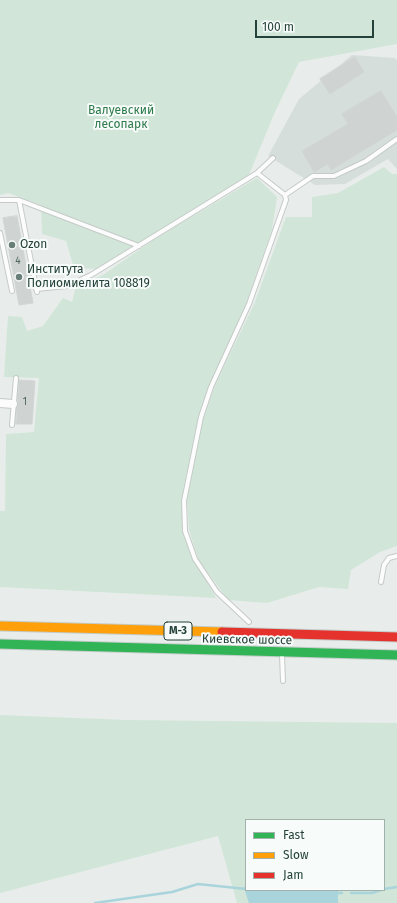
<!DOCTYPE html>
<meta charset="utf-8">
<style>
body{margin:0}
#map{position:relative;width:397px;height:903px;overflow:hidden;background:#e8edeb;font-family:"Fira Sans",sans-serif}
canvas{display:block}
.legend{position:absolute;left:245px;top:819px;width:140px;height:72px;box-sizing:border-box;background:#f7fbf9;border:1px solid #a3b1ad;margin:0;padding:5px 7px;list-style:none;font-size:12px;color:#24423a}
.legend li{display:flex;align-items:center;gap:8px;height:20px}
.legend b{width:20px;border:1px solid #a3b1ad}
.scale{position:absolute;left:255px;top:20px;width:119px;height:18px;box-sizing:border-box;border:2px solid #24423a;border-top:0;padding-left:5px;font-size:12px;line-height:14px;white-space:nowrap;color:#24423a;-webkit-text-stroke:3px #f7fbf9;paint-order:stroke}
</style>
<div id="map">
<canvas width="397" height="903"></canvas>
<ul class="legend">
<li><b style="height:5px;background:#30b455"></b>Fast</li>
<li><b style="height:5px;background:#ff9f0a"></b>Slow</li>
<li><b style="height:5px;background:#e5322d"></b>Jam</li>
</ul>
<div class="scale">100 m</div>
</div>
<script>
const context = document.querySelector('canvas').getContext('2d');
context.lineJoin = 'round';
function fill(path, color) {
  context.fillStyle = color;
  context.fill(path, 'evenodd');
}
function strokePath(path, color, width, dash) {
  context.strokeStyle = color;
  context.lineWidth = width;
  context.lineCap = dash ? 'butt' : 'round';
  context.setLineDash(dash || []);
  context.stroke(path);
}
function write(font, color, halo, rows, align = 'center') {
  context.font = font + ' "Fira Sans",sans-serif';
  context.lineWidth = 4;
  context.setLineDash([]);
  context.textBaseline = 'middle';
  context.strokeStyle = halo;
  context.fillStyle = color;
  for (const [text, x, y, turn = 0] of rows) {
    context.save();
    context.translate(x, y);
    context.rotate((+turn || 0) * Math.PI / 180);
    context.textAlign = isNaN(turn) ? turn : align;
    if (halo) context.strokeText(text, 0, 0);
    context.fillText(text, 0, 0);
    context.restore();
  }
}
const built = new Path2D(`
 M352,55L395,58L397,60V169L388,159L345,184L315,185L268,156L299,99Z`);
const green = new Path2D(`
 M0,0H397V44L299,62L274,114L249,175L100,269L74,268L66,241L42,234L41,205L8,193L0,195Z
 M384,167L392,174H397V546L380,552L351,570L348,589L319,587L267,603L228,600L198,559L189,530L187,499L202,421L216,383L255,302L286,217H312V197L338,193Z
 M257,178L277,197L272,230L244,310L210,384L198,419L183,499L184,531L193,557L216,598L0,587V511H5L6,434L34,432L39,378L4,377L8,316L22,317L27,331L43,326L63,298L72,302L76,286L103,275L156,238Z
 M0,715L127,720L397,723V903H237L218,836L0,893ZM246,820H384V890H246Z`);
const water = new Path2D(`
 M246,884V890H338V903H249L244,888Z`);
const stream = new Path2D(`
 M384,889L397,887
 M336,893H342
 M351,893H372L381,890
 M95,903L172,892L198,884L246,889`);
const building = new Path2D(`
 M355,57L364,72L330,94L320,79Z
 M381,91L397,117V130L331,170L328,164L314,172L302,151L348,124L342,114Z
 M17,216L33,303L19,305L3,218Z
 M19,380L35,381L32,424H16Z`);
const lane = new Path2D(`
 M285,195L313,176H334L366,161L397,139
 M0,200H19L139,246
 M19,200L37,292
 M0,233L12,291
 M36,289L67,286L91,275L257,173L273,158
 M12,425L16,378
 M381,582L384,565L389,558L397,556
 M249,622L217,592L195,559L185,531L184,501L201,417L211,387L249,304L286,200L285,195L257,173
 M282,655L283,681`);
const street = new Path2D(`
 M0,403L13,404`);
const fast = new Path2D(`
 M0,644L397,655`);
const slow = new Path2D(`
 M0,626L222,632`);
const jam = new Path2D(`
 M222,632L397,637`);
const markers = [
 [12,245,4,"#697e78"],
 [19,277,4,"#697e78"]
];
const numberNames = [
 ["4",18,261],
 ["1",25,402]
];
const shields = [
 [178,631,28]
];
const shieldNames = [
 ["М-3",178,631]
];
const parkNames = [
 ["Валуевский",121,111],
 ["лесопарк",121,125]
];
const poiNames = [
 ["Ozon",20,245],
 ["Института",27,270],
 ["Полиомиелита 108819",27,284]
];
const streetNames = [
 ["Киевское шоссе",247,640,1]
];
fill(built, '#d6dedb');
fill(green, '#d1e6d8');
fill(water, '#a9d4db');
strokePath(stream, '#a9d4db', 2.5);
fill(building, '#cfd4d2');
strokePath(building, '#d1d6d4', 1);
strokePath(lane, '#c5cac8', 6);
strokePath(street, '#c5cac8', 10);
strokePath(fast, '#c3ccc9', 11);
strokePath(slow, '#c3ccc9', 11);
strokePath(jam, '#c3ccc9', 11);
strokePath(lane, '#fcfcfc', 4);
strokePath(street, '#fcfcfc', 8);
strokePath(fast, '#30b455', 9);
strokePath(slow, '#ff9f0a', 9);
strokePath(jam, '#e5322d', 9);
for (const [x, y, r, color] of markers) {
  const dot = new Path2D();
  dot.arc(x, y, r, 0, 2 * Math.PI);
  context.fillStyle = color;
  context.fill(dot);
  strokePath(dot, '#f7fbf9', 1.5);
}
write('10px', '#506761', null, numberNames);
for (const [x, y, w] of shields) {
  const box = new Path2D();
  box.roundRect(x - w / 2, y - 9, w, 18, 3);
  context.fillStyle = '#f7fbf9';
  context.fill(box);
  strokePath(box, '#24423a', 1);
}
write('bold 11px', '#24423a', null, shieldNames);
write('12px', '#2d7a4b', '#f7fbf9', parkNames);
write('12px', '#24423a', '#f7fbf9', poiNames, 'left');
write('12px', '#24423a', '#f7fbf9', streetNames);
</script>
